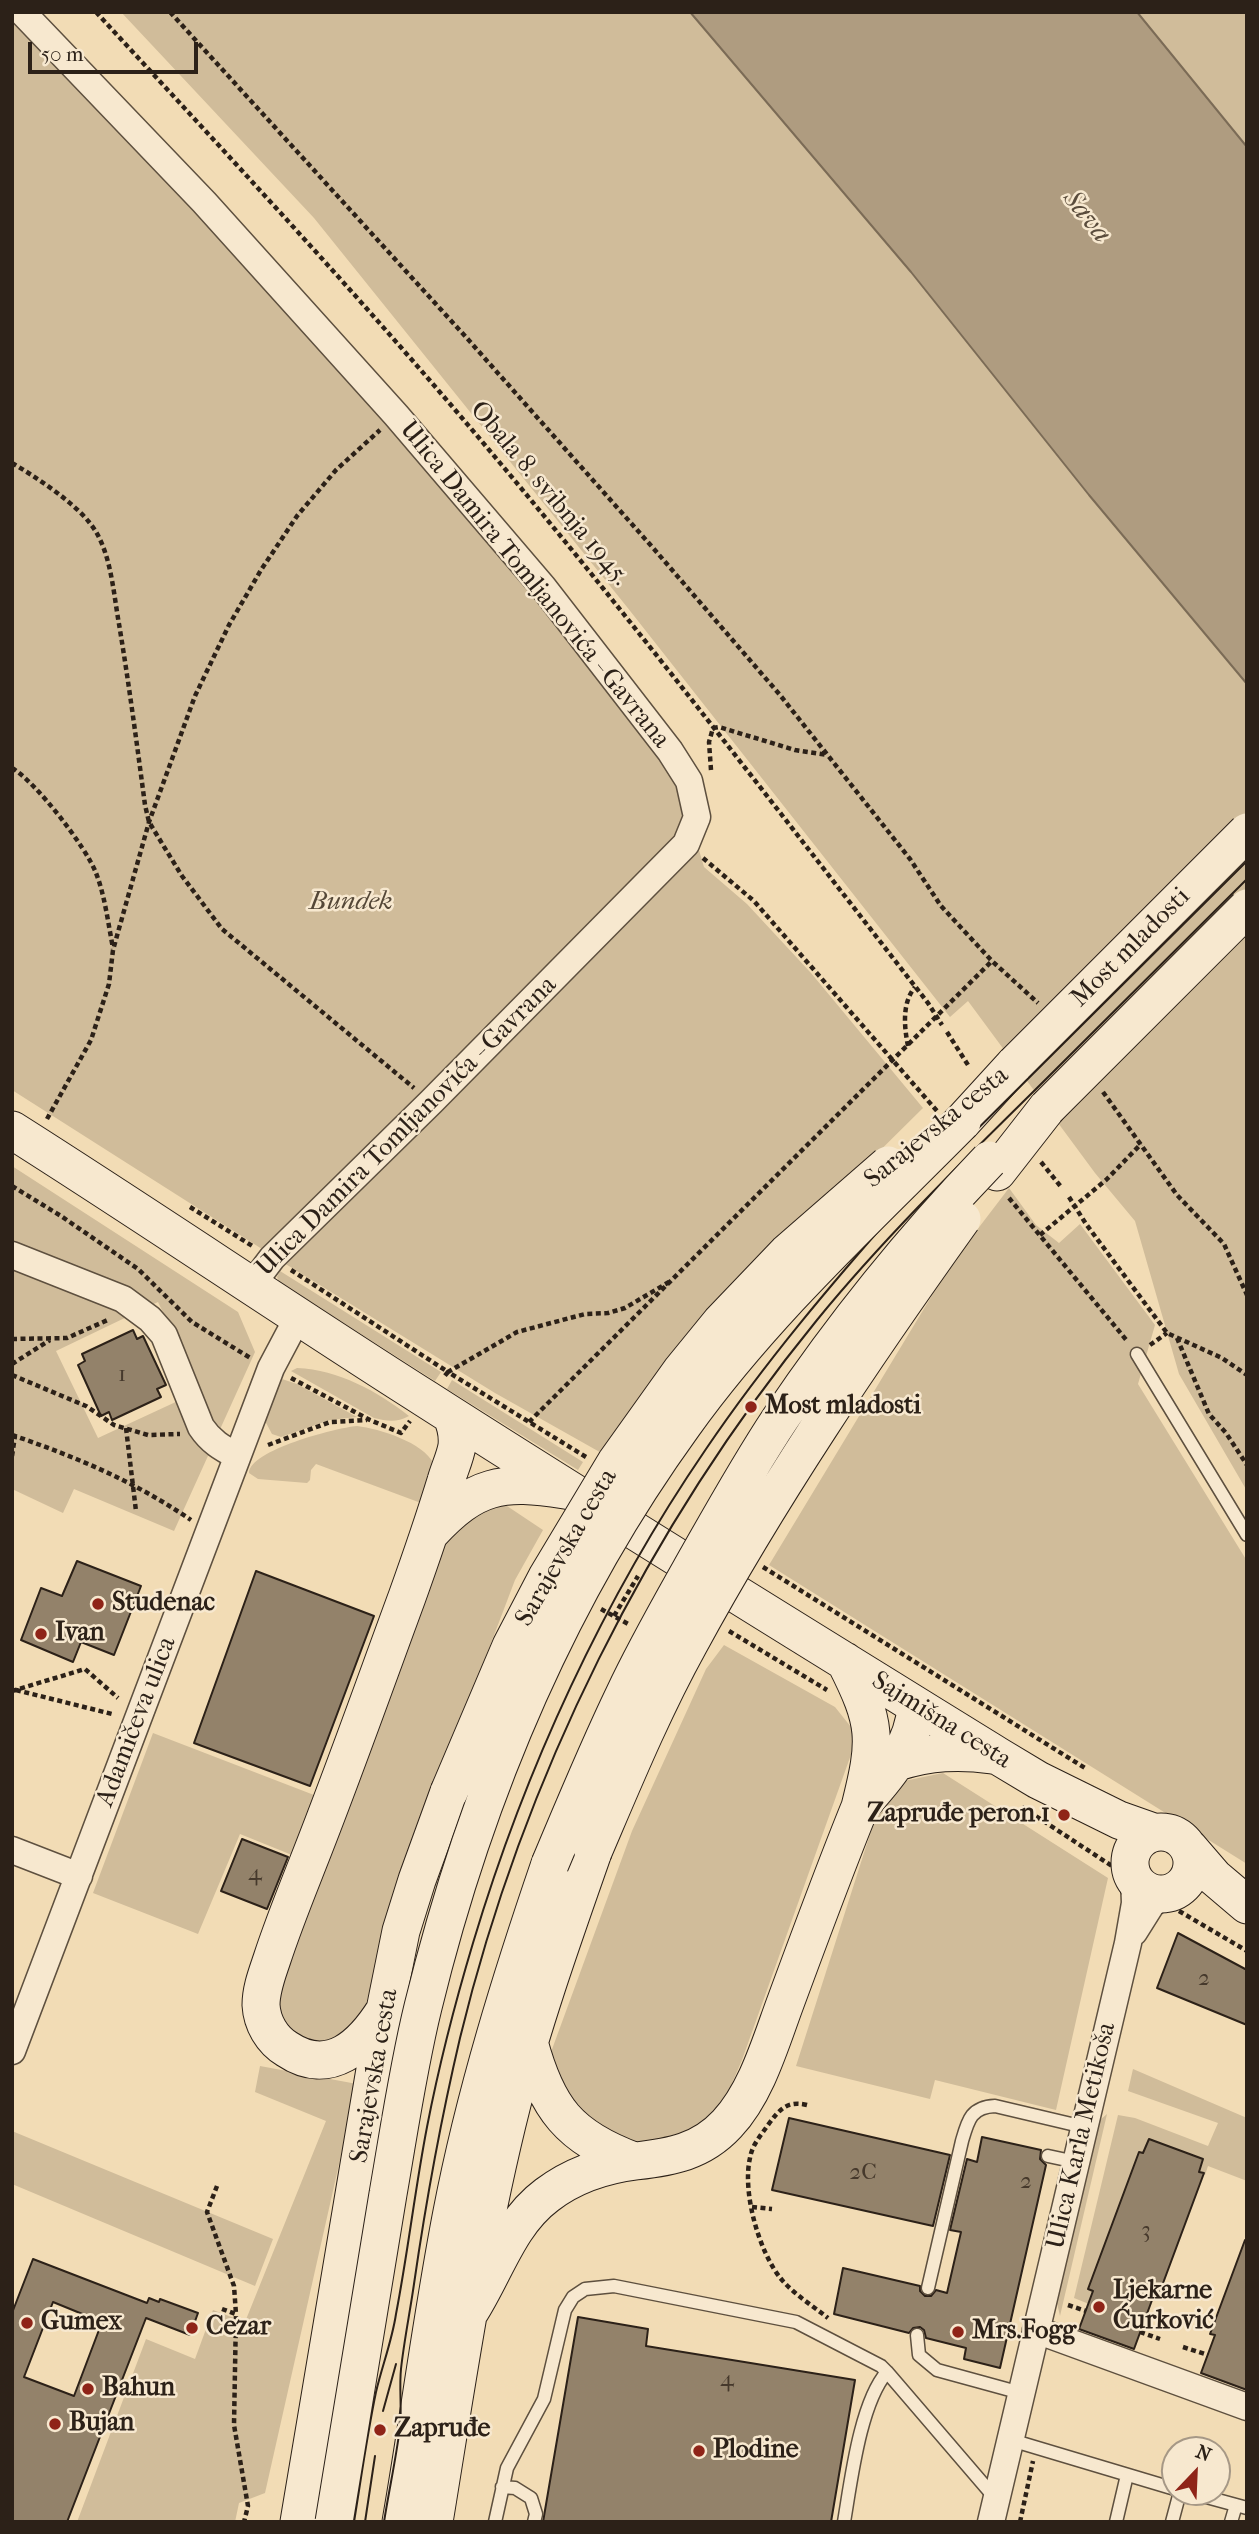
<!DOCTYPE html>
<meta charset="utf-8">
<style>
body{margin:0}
#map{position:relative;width:1259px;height:2534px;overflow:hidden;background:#f2dcb5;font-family:"IM FELL French Canon",serif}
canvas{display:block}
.frame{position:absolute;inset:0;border:14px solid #2c2118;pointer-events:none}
.north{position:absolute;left:1161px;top:2436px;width:70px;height:70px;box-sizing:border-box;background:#f7e8cf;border:2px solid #a69886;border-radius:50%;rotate:23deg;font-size:19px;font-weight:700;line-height:28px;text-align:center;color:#2c2118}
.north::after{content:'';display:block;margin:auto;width:24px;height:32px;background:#8f2418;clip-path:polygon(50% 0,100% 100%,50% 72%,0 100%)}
.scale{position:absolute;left:28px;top:42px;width:170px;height:32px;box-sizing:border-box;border:4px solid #2c2118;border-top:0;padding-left:9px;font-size:21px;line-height:24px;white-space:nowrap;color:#2c2118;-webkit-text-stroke:5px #f7e8cf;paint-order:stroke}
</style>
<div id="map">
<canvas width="1259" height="2534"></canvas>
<div class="frame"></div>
<div class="north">N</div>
<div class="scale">50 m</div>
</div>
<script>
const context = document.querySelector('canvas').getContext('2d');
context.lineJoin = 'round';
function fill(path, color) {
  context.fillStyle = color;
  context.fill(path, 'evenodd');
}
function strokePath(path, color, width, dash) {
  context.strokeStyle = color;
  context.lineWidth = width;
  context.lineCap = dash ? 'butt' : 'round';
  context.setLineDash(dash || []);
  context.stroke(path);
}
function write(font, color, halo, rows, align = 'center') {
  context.font = font + ' "IM FELL French Canon",serif';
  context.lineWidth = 5;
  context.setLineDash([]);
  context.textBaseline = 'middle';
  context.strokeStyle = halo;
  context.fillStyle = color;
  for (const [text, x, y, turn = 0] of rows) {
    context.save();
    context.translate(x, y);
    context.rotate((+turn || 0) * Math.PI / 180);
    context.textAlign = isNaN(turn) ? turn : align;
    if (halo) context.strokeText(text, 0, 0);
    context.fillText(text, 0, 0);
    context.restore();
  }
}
const green = new Path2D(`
 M121,12H690L911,272L1089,495L1247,684V1491L1179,1374L1135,1221L1095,1173L968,1001L950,1017L627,607L314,218Z
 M1137,12H1247V147Z
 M12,17L196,210L495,540L679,783L704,867L747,904L811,973L923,1108L827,1203L605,1455L495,1393L284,1263L12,1090Z
 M12,1166L238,1312L255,1352L174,1531L74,1489L63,1513L12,1489ZM158,1302L191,1371L180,1400L98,1438L56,1351Z
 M1009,1188L1036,1225L1059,1243L1080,1224L1155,1325L1138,1384L1247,1561V1864L769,1565L951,1264Z
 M280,1271L441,1372L435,1381L279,1282L277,1277Z
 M297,1368C339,1370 377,1391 409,1416C396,1423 387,1421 374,1418L291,1371Z
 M282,1379L297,1384L357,1417L330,1420L281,1437L272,1434L264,1419Z
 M452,1380L583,1462L578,1470L447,1389Z
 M357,1426C380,1429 423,1442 434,1464L421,1503L316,1464L311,1470L310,1480L307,1483L258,1479L249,1473C250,1450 335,1428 357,1426Z
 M498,1500L543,1530L515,1580L391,1906L361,2024L341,2038L317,2044L297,2036L281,2017L279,1992L450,1527Z
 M724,1645L835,1707L855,1732L853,1749L742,2060L724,2102L697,2132L669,2147L623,2143L588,2123L547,2063L632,1831L706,1669Z
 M153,1733L314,1795L292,1855L240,1834L198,1934L93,1893Z
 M943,1773L1108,1878L1056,2110L935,2080L930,2099L796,2066L878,1809L904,1781Z
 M260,2066L357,2084L265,2493L239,2503L235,2522H77L146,2339L195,2359L213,2310L245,2322L326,2121L255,2092Z
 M1133,2069L1247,2118V2181L1208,2166L1205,2175L1199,2172L1203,2159L1149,2139L1143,2153L1139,2152L1089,2289L1093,2291L1089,2304L1074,2298L1118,2115L1135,2118L1208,2146L1218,2123L1128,2091Z
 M1107,2114L1060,2316L1057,2303L1100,2120Z
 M12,2131L273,2239L255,2286L12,2184Z`);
const water = new Path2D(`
 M690,12H1137L1247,147V684L1089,495L911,272Z`);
const building = new Path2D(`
 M133,1330L137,1339L143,1336L166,1385L157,1389L161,1397L112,1420L109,1412L101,1416L78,1365L85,1361L82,1354Z
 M77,1561L141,1586L114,1655L81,1642L73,1662L21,1640L41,1588L62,1596Z
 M256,1571L374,1616L310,1786L194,1743Z
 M242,1839L288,1857L267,1909L221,1891Z
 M1178,1933L1247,1970V2025L1157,1988Z
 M789,2118L950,2155L933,2226L772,2190Z
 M982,2137L1041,2150L1040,2159L1046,2165L1000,2368L964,2359L966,2348L926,2338L924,2330L920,2327L913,2328L909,2333L834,2314L843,2268L920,2286V2291L925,2296H931L936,2290L947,2293L961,2232L950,2230L967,2159L977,2162Z
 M1149,2139L1203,2159L1199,2172L1204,2173L1159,2294L1155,2292L1134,2349L1079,2329L1093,2291L1088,2289L1139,2152L1143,2153Z
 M1245,2240H1247V2390L1201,2373L1215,2335L1210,2334Z
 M33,2259L147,2303L149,2298L159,2302L160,2299L198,2313L190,2335L146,2318L67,2522H12V2313ZM53,2302L102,2322L74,2396L24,2377Z
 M578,2317L648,2329L646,2346L855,2380L831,2522H543Z`);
const path = new Path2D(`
 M96,12C209,135 323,257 432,383C605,583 765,794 928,1003L942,1025
 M170,12L465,336L654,549L780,695L910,859L941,906L992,961L1038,1003
 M12,463C36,477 72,501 89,522C111,548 113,591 119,624C129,684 137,745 145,805L149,822L163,845L182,876L222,929L414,1088
 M12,768C36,782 86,847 96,873C105,896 108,923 113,948
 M711,770L709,742L713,728L719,727L795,750L828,755
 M703,858L754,901L937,1111
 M947,1032L968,1065
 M908,1046C904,1026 902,1003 915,987
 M1103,1092L1177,1195L1224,1244L1247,1295
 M47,1119L91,1040L109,984L113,950L149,822L195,696L229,625L261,570L297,516L336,470L380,430
 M1041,1162L1062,1188
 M12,1186L61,1216L138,1269L192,1322L252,1359
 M1069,1197L1086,1224L1167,1333L1222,1358L1247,1375
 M1009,1198L1128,1342
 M190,1207L254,1247
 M1040,1235L1106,1180L1141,1144
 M291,1270L448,1372L443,1378
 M1177,1338L1209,1414L1226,1433L1247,1465
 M12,1339L67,1338L110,1319
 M1150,1345L1167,1333
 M12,1364L50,1340
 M12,1375L86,1406L114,1425L148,1435L180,1434
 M291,1378L370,1420L401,1433L410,1421
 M529,1422L992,961
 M126,1428L136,1511
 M12,1435C76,1457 134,1481 191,1520
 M268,1445L330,1422L367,1420
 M12,1456L15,1436
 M586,1457L448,1372L517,1332L585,1314L608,1313L625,1308L669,1282
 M763,1567L1085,1768
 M601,1609L630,1625
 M614,1616L638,1576
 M729,1631L827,1690
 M16,1690L112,1714
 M12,1691L85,1669L118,1698
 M1022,1807L1115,1868
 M1179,1911L1247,1951
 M807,2105C787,2100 779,2110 768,2125C761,2135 752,2145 750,2158C742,2192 759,2253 782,2280C795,2295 813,2306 828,2318
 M217,2186L207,2212L234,2286L236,2314
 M752,2207L772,2209
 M1068,2305L1086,2311
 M222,2309L236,2314L234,2425L248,2506L244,2522
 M1140,2332L1160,2339
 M1183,2347L1208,2355
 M1020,2522L1033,2461`);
const lane = new Path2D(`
 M1137,1354L1247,1535
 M1048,2156L1076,2162
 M928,2288L962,2141C968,2120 971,2107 995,2106L1084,2127
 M917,2335L919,2355L937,2370L1021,2393
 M1011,2440L1175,2489
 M502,2487L515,2488L531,2498L536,2514L534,2522
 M1188,2492L1247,2508
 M495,2522L507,2468L544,2399L565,2310L573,2297L585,2289L614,2286L796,2322L881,2366L887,2372
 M844,2522C851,2481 860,2403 887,2372L996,2499
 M1116,2522L1127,2475
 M1172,2522L1180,2492
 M1231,2522L1236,2505`);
const street = new Path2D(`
 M22,12L204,202L396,415L543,587L670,751L689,781L697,817L686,844L431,1102L272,1258L251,1286
 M12,1255L123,1299L150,1319L164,1335L201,1427C211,1442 222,1448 237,1456
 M12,1850L79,1876
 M1134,1932L1151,1905L1163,1894
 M12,2051L271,1368L298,1317
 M1036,2330L1247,2407
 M991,2522L1128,1943L1135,1903L1134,1878`);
const secondary = new Path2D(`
 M962,1122L1015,1064
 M12,1130C151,1218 287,1311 426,1399C615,1520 807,1638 998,1756L1038,1780L1119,1820L1153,1832
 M997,1172L1047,1108
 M430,1533C475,1484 502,1480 565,1490
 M897,1762C930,1752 958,1750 992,1755
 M865,1801C890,1773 914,1744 916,1706
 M1130 1863a31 31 0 1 1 62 0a31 31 0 1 1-62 0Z
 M1189,1848L1214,1877L1247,1905
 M385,2010C363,2045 330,2078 287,2049C272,2040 262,2023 261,2005C261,1989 267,1974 272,1959C284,1922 299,1886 313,1850C346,1766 376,1681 407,1597C421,1558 434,1520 446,1481C449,1470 455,1458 457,1446C458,1435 456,1425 451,1415
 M529,2042C547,2109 569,2137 634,2161
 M469,2313C495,2273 508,2224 547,2195C572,2176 604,2165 636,2161C671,2157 701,2152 727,2124C757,2092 771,2041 786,2001C810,1936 834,1871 860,1807C877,1739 877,1724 845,1661
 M299,2522L385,2010L401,1931L417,1880L449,1792
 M401,2522C419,2419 432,2315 452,2212C475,2093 511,1978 550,1864
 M434,2522C457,2382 477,2242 512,2104C534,2019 564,1935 593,1852`);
const tram = new Path2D(`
 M383,2411L396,2364
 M354,2522C361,2479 367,2435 376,2392C382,2366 392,2341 396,2314C408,2252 415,2189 427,2127C439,2065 455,2003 473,1943C525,1769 604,1598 706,1449C765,1362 833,1282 902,1204L1247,861
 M365,2522L375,2456
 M384,2522C389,2490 396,2459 400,2427C402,2408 399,2388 401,2369C404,2341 410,2312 414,2284C426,2201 441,2119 460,2038C523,1778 648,1527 817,1320C884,1238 960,1164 1035,1090C1106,1020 1176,949 1247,879`);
const secondaryBridge = new Path2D(`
 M1015,1064L1247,832
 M1047,1108L1247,908
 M449,1792L511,1646L547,1577L616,1462L681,1371L721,1322L787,1253L888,1165
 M593,1852C623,1782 652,1711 689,1644C769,1497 864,1356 962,1219
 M550,1864C574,1807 597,1751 624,1695C644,1652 668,1610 691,1569C720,1518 748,1467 780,1419C842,1327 912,1240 989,1160
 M334,2522C352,2412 370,2303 388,2194C399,2131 408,2068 423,2007C474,1798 557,1599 683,1425C763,1313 866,1219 962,1122`);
const markers = [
 [751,1407,7,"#8f2418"],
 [98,1604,7,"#8f2418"],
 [41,1634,7,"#8f2418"],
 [1064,1815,7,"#8f2418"],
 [1099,2307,7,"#8f2418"],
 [27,2323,7,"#8f2418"],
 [192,2328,7,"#8f2418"],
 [958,2332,7,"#8f2418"],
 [88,2389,7,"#8f2418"],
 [55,2424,7,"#8f2418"],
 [380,2430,7,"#8f2418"],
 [699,2451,7,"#8f2418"]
];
const numberNames = [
 ["1",122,1375],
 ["4",255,1874],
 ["2",1204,1979],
 ["2C",863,2173],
 ["2",1026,2182],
 ["3",1146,2231],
 ["4",727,2380]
];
const streetNames = [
 ["Obala 8. svibnja 1945.",549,494,50],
 ["Ulica Damira Tomljanovića - Gavrana",534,585,51],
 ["Most mladosti",1131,948,-45],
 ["Ulica Damira Tomljanovića - Gavrana",407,1127,-45],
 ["Sarajevska cesta",937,1128,-39],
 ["Sarajevska cesta",567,1548,-60],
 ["Sajmišna cesta",941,1721,32],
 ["Adamičeva ulica",137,1722,-69],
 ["Sarajevska cesta",375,2076,-80],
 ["Ulica Karla Metikoša",1082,2136,-77]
];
const parkNames = [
 ["Bundek",351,903]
];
const poiNames = [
 ["Most mladosti",765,1407],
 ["Studenac",112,1604],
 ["Ivan",55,1634],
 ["Zapruđe peron 1",1050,1815,"right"],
 ["Ljekarne",1113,2292],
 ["Ćurković",1113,2322],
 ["Gumex",41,2323],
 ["Cezar",206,2328],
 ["Mrs.Fogg",972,2332],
 ["Bahun",102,2389],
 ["Bujan",69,2424],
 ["Zapruđe",394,2430],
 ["Plodine",713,2451]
];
const waterNames = [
 ["Sava",1086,217,51]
];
fill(green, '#d0bc9a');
fill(water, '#af9c80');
strokePath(water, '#7b6b56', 2);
fill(building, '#93826a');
strokePath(building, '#2c2118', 2);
strokePath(lane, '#5e503f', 15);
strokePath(street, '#5e503f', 29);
strokePath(secondary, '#2c2118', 39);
strokePath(path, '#2c2118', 4.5, [5, 3.5]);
strokePath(lane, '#f7e8cf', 12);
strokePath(street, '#f7e8cf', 26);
strokePath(secondary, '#f7e8cf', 37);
strokePath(tram, '#2c2118', 2);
strokePath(secondaryBridge, '#2c2118', 39, []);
strokePath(secondaryBridge, '#f7e8cf', 37);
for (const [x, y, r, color] of markers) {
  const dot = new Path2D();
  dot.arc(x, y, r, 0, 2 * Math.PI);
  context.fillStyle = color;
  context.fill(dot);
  strokePath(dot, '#f7e8cf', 2.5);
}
write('23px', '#46392c', null, numberNames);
write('26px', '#2c2118', '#f7e8cf', streetNames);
write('italic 26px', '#554838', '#f7e8cf', parkNames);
write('bold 26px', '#2c2118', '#f7e8cf', poiNames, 'left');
write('italic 28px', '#5a4c3c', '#f7e8cf', waterNames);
</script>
